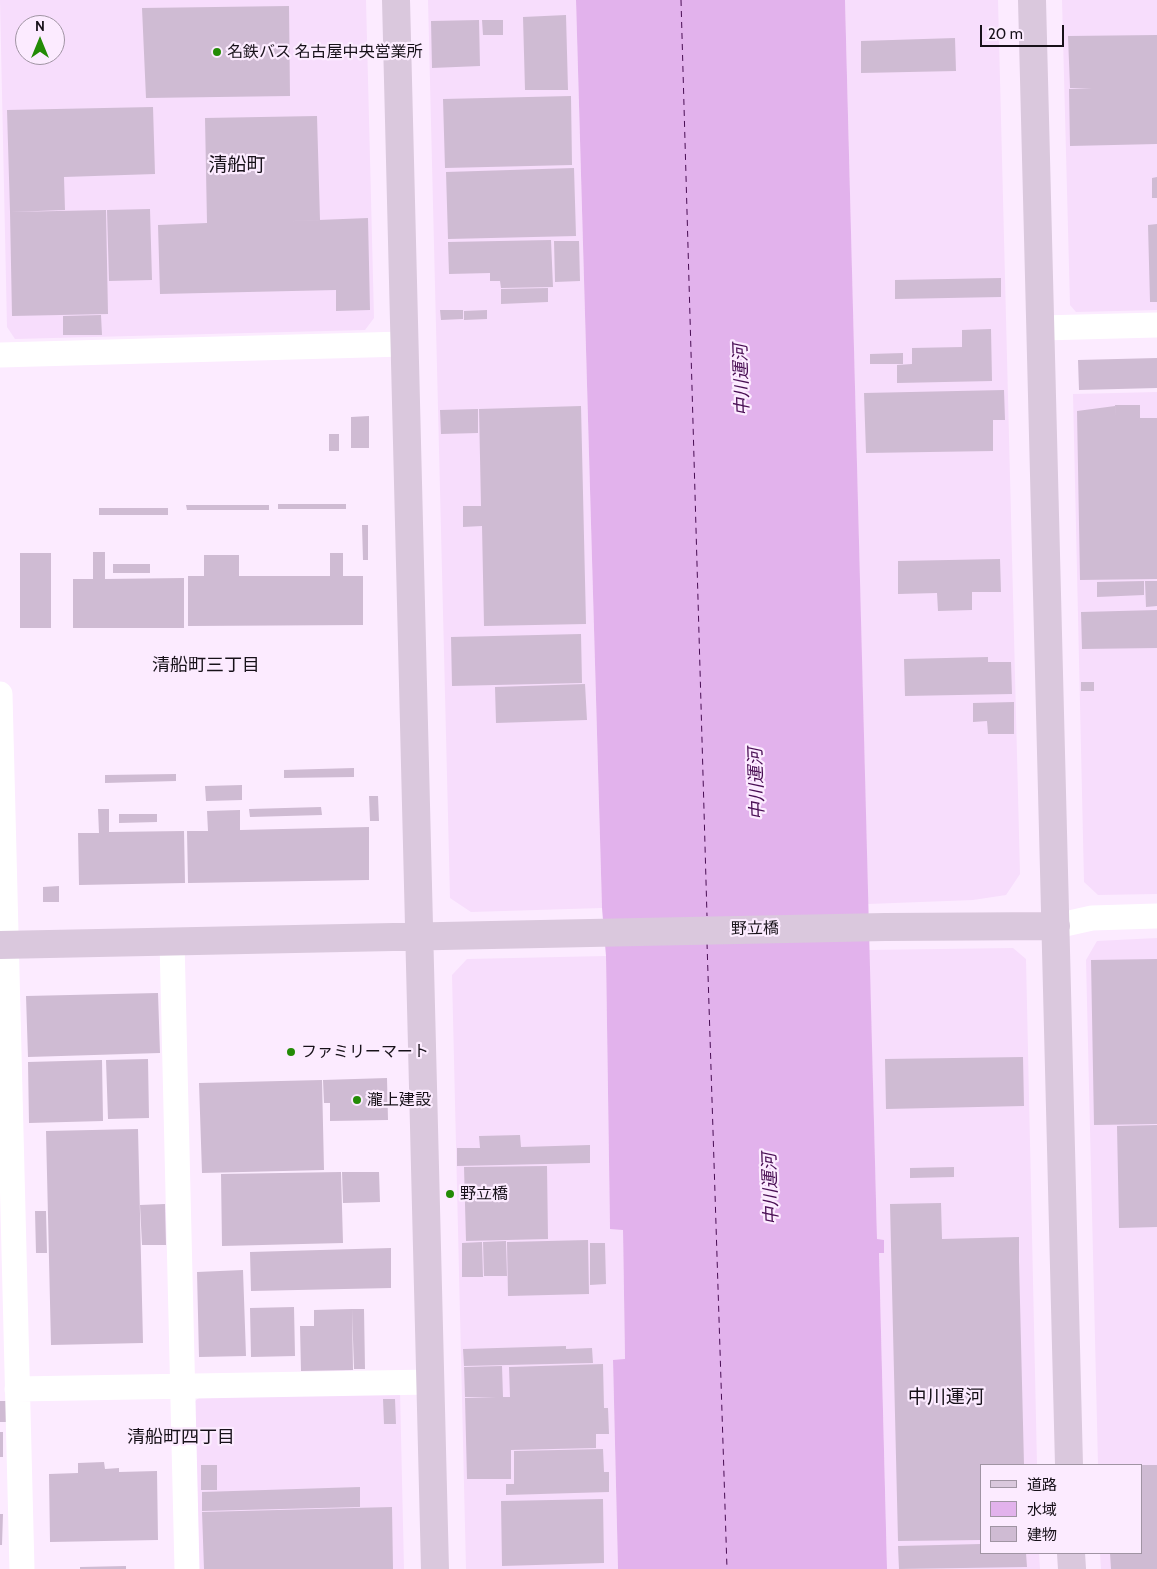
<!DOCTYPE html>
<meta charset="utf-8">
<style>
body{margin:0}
#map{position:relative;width:1157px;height:1569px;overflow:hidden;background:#fcebff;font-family:Cabin,"Noto Sans JP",sans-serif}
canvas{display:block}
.legend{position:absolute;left:980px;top:1464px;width:162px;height:90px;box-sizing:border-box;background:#fcebff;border:1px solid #a094a3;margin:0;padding:6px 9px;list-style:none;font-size:15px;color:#171119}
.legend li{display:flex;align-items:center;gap:10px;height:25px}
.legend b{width:25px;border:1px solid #a094a3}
.north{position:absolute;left:15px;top:15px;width:50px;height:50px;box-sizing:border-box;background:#fcebff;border:1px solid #a094a3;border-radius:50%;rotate:0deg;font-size:14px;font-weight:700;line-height:20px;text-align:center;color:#171119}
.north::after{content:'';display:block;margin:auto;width:18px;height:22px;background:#238b06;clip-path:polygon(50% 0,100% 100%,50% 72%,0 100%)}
.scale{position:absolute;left:980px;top:25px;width:84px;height:22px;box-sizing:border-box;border:2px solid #171119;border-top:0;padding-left:6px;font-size:15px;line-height:18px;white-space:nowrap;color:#171119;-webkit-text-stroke:4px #fcebff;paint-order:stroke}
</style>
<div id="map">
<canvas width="1157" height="1569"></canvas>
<ul class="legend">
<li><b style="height:6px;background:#dac8dd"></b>道路</li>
<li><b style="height:14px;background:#e2b2ec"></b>水域</li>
<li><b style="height:14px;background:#cfbbd3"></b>建物</li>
</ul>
<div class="north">N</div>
<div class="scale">20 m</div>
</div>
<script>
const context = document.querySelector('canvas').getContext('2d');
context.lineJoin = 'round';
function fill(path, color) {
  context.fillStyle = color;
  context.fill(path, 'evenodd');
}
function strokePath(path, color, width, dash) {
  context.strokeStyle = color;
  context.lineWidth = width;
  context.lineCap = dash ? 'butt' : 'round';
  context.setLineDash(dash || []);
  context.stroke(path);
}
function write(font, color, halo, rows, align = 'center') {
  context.font = font + ' Cabin,"Noto Sans JP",sans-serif';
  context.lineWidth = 4.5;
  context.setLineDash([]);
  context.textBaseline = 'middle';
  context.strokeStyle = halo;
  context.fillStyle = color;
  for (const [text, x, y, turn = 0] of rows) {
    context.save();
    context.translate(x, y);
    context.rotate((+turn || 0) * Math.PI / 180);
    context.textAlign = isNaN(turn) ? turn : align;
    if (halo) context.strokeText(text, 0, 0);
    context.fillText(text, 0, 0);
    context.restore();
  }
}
const built = new Path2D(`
 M0,0H366L374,318L365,330L15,339L7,327ZM25,25H55V55H25Z
 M428,0H576L602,908L471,912L450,898Z
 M845,0H998L1020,874L1006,895L973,900L868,904Z
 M1062,0H1157V310L1076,312L1070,305Z
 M1157,392V894L1098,895L1084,882L1073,394Z
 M1157,938V1569H1101L1100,1553H1141V1465H1098L1086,960L1097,941Z
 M1013,948L1026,959L1037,1465H981V1553H1039L1040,1569H887L879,1253L884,1240H877L869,950Z
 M606,956L610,1229H623L625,1360L613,1361L618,1569H466L452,975L467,959Z
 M400,1391L404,1569H199L195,1401L200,1397Z`);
const water = new Path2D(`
 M576,0H845L877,1239L884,1240V1253H879L887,1569H618L613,1360L625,1359L623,1230L610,1229L606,956L602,908Z`);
const ferry = new Path2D(`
 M681,0L707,916
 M707,943L727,1569`);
const building = new Path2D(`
 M289,6L290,96L146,98L142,8Z
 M566,15L568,90H525L523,17Z
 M479,20L480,66L432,68L431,21Z
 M482,20H503V35H483Z
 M1157,35V144L1070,146L1069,89L1092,88H1070L1068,36Z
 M955,38L956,71L861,73V41Z
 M571,96L572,165L445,168L443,99Z
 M153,107L155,174L64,177L65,210L10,212L7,110Z
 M317,116L320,220L269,222L368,218L370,310L336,311V290L160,294L158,225L207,223L205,118Z
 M574,168L576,236L448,239L446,172Z
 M1157,177V198H1152V178Z
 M150,209L152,280L109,281L107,210Z
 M106,210L108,314L12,316L10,212Z
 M1157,224V302H1150L1148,225Z
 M551,240L553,287L501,288L500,281H490V273L449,274L448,242Z
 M554,241H579L580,281L555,282Z
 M1001,278V297L895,299V280Z
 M548,288V302L501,304V289Z
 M440,310H463V319L441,320Z
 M487,310V319L464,320V311Z
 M101,315L102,335H63V316Z
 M991,329L992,381L897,383V365L912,364V348L962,347V330Z
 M903,353V364H870V354Z
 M1157,358V388L1079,390L1078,360Z
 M1004,390L1005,420H993V451L866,453L864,393Z
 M1115,405H1140V418H1157V579L1080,580L1077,411L1115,406L1116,419Z
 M581,406L586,624L484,626L482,526L463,527V506H481L479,409Z
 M478,409V433L441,434L440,410Z
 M369,416V448H351V417Z
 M329,434H339V451H329Z
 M278,504H346V509H278Z
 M186,505H269V510H187Z
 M99,508H168V515H99Z
 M362,525H368V560H363Z
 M93,552H105V579L184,578V628H73V579H93Z
 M20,553H51V628H20Z
 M330,553H343V576H363V625L188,626V576H204V555H239V576H330Z
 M1000,559L1001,592H972V610L938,611L937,593L898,594V561Z
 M113,564H150V573H113Z
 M1144,581V595L1097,597V582Z
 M1145,581H1157V606L1146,607Z
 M1157,610V648L1082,649L1081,612Z
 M581,634L582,683L452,686L451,637Z
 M988,657V662H1011L1012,694L905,696L904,659Z
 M1081,682H1094V691H1081Z
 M585,684L587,720L496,723L495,687Z
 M1014,702V734H988L987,721L973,722V703Z
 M354,768V777L284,778V770Z
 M176,774V781L105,783V775Z
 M242,785V800L206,801L205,786Z
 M369,796H378L379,821H370Z
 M321,807L322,815L250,817L249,809Z
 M98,809H109V832L184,831L185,883L79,885L78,833H99Z
 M240,810V830L369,827V880L188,883L187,831H208L207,811Z
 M119,814H157V822L119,823Z
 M59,886V902H43V887Z
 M1157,959V1124L1094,1125L1091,960Z
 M158,993L160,1053L28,1057L26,996Z
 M1023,1057L1024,1106L886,1109L885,1059Z
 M148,1059L149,1118L108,1119L106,1060Z
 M102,1060L103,1121L29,1123L28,1062Z
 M387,1078L388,1120L330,1121V1103H324L323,1080Z
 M322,1080L324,1170L202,1173L199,1083Z
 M1157,1125V1227L1119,1228L1117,1126Z
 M138,1129L143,1343L51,1345L46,1131Z
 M520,1135L521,1147L590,1145V1163L457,1166V1148H480L479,1136Z
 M547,1166L548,1239L466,1241L464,1167Z
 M954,1167V1177L910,1178V1168Z
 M341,1172L343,1243L222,1246L221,1174Z
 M342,1172H379L380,1202L343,1203Z
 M941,1203L942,1239L1019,1237V1261L966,1262L1019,1261L1024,1465H981V1540L898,1541L890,1204Z
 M165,1204L166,1245H142L140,1205Z
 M35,1211H46L47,1253H36Z
 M588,1240L589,1294L508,1296L507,1242Z
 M506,1241L507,1276H484L483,1242Z
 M482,1242L483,1277H462V1243Z
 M590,1243H605L606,1284L590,1285Z
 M391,1248V1288L251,1291L250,1252Z
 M243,1270L246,1356L199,1357L197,1272Z
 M294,1307L295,1356L251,1357L250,1308Z
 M352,1309H364L365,1369H354Z
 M352,1309L353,1370L301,1371L300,1326H314V1310Z
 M566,1346V1349L592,1348L593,1363L464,1366L463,1349Z
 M603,1364L604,1408H608L609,1434H596V1448L511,1450V1479H467L465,1398L496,1397H465L464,1367L502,1366L503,1397H510L509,1367Z
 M383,1399H395L396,1424H384Z
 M0,1401H7V1422H0Z
 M0,1432H3V1457H0Z
 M603,1449L604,1472H609V1492L506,1495V1484H514V1451Z
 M104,1462L105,1469L119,1468V1472L157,1471L158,1540L50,1542L49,1474L78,1473V1463Z
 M201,1465H217V1490H201Z
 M1141,1465H1157V1569H1111L1110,1553H1141Z
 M360,1487V1507L202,1511V1492Z
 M603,1499L604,1563L502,1566L501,1501Z
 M392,1507L393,1569H204L202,1512Z
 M0,1514H3L2,1545H0Z
 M981,1544V1553H1026L1027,1567L899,1569L898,1546Z
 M126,1566V1569H80V1567Z`);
const street = new Path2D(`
 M1041,328L1157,325
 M0,355L404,344
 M0,694L22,1569
 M1056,926L1092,918L1157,916
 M172,941L187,1569
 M17,1389L431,1382`);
const secondary = new Path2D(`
 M396,0L435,1569
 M1032,0L1069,1465
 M0,945L885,927L1056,926
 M1071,1553L1072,1569`);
const markers = [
 [217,52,5,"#238b06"],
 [291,1052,5,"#238b06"],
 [357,1100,5,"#238b06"],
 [450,1194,5,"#238b06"]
];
const poiNames = [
 ["名鉄バス 名古屋中央営業所",227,52],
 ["ファミリーマート",301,1052],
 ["瀧上建設",367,1100],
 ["野立橋",460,1194]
];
const streetNames = [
 ["野立橋",755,929,-1]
];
const waterNames = [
 ["中川運河",742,380,-92],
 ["中川運河",757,784,-92],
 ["中川運河",771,1189,-92]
];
const neighbourhoodNames = [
 ["清船町三丁目",206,666],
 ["清船町四丁目",181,1438]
];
const quarterNames = [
 ["清船町",237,165],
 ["中川運河",946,1397]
];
fill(built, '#f7ddfc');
fill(water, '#e2b2ec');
strokePath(ferry, '#480d53', 1, [6, 5]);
fill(building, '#cfbbd3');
strokePath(street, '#fff', 25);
strokePath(secondary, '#dac8dd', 28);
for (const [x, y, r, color] of markers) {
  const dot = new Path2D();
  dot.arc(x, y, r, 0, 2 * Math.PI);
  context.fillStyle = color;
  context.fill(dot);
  strokePath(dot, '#fcebff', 2);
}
write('16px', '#171119', '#fcebff', poiNames, 'left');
write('16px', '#171119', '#fcebff', streetNames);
write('italic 18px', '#480d53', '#fcebff', waterNames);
write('18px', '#171119', '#fcebff', neighbourhoodNames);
write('19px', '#171119', '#fcebff', quarterNames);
</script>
